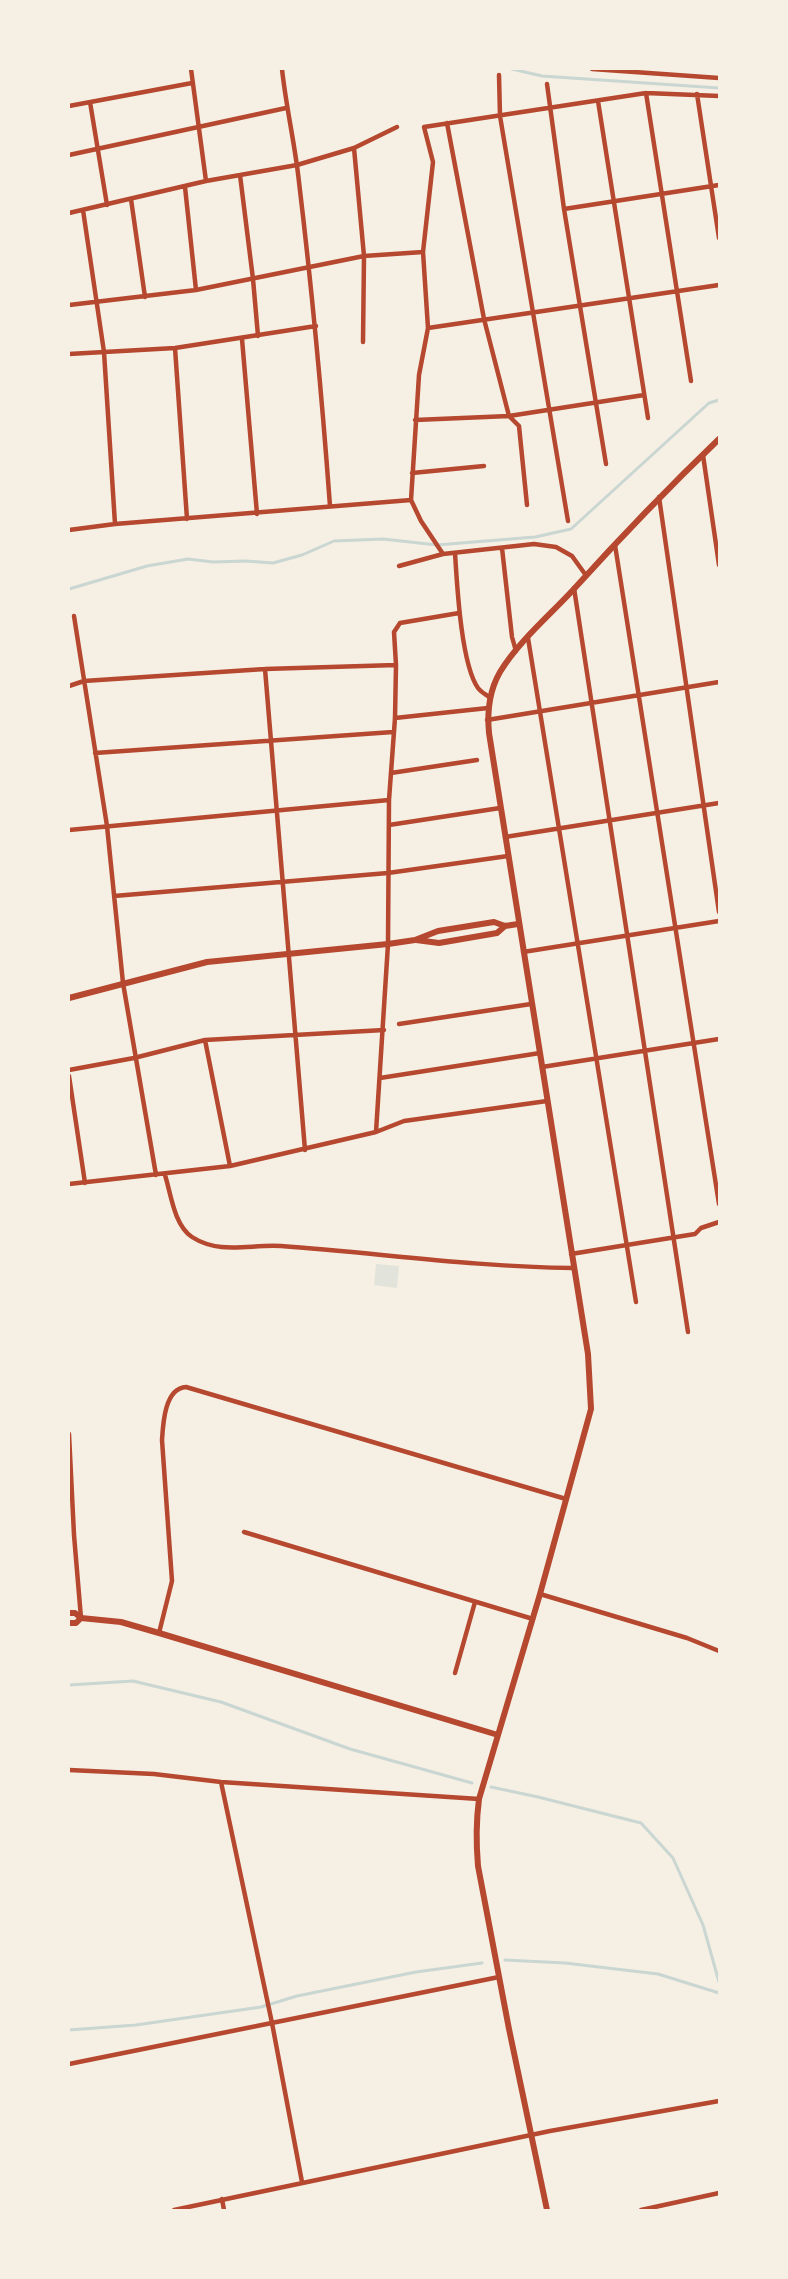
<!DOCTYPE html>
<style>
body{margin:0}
#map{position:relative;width:788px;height:2279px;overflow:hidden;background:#f6efe4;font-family:"IBM Plex Sans",sans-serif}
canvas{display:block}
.frame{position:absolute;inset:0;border:70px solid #f6efe4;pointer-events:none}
</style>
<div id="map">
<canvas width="788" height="2279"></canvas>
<div class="frame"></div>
</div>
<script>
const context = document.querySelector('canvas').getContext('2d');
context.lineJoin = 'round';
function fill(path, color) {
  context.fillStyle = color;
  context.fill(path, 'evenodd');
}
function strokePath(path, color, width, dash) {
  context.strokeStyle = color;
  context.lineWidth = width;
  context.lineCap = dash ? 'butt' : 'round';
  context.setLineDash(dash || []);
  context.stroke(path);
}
const green = new Path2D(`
 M376,1264L399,1266L397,1288L374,1285Z`);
const stream = new Path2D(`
 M512,69L542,76L719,88
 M69,589L147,566L188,559L213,562L246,561L273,563L302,555L334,541L383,539L437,545L535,537L571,529L709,403L719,400
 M69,1685L133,1681L221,1702L350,1749L472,1783
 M491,1787L538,1797L641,1823L673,1858L703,1925L719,1982
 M505,1960L565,1963L658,1974L719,1993
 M69,2030L136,2025L261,2007L297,1996L416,1972L482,1963`);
const minor = new Path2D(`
 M191,69L206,181
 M282,69C286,107 295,144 299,182C312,290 322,397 330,506
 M592,69L719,78
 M499,75L500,116L568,521
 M547,84L564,209L606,464
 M646,93L691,381
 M697,94L719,238
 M598,101L648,418
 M90,102L107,205
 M69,106L192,83
 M447,123L484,319L509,416L519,426L527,505
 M354,148L364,256L363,342
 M69,155L286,108
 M240,175L253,279L258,336
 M185,187L196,290
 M131,199L145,297
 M564,209L719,185
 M83,210L104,352L115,524
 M69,213L206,181L297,165L354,148L397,127
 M69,305L196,290L364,256L423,252
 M428,328L719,285
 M242,339L257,514
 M175,348L187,519
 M69,354L175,348L316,326
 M415,420L509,416L644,395
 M703,455L719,565
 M412,473L484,466
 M659,497L719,912
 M69,530L115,524L411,500
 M615,545L719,1204
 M502,548L512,637L516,651
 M455,553C457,584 461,664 478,688C481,692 485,694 489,697
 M443,554L421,521L411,500L419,375L428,328L423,252L433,162L424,127L646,93L719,96
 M399,566L443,554L534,544L556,547L572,556L585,574
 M574,588L688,1332
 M74,616L107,826L123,983L156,1175
 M528,638L636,1302
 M265,669L305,1150
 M69,686L84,681L265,669L396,665
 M395,718L488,708
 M487,720L719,682
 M95,753L393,732
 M391,773L477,760
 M389,825L500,808
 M69,830L389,800
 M505,837L719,803
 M114,896L388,873L508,856
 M523,952L719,921
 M399,1024L531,1004
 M205,1040L230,1166
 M542,1067L719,1039
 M69,1070L134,1058L205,1040L384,1030
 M69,1076L85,1183
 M380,1078L540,1053
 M376,1132L388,944L389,800L395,718L396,665L394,632L400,623L459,613
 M165,1175C171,1194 174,1225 192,1237C220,1255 250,1244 281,1246C379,1253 475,1267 573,1268
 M69,1184L230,1166L376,1132L404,1121L547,1101
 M571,1254L695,1234L701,1228L719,1222
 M69,1434L74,1535L81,1618
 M244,1532L533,1619
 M540,1594L687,1638L719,1651
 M159,1633L172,1581L162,1440C163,1423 165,1388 186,1387L566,1499
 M455,1673L475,1602
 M69,1770L154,1774L221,1782L479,1799
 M221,1782L272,2023L302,2182
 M69,2064L499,1977
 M222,2199L224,2210
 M174,2210L550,2131L719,2101
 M641,2210L719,2193`);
const tertiary = new Path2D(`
 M416,940L439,943L497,933L505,926
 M69,998L207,962L388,944L415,940L438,931L494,922L505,926L518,924
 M69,1613H75L81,1618L121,1622L159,1633L498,1735
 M69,1623H76L81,1618
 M547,2210L509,2029L478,1866C476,1843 476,1822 479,1799L540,1594L591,1409L588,1354L489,733C487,712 489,691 500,672C519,641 549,616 573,590C620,538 668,488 719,439`);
fill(green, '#e2e4dc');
strokePath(stream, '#c9d6d2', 3);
strokePath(minor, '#b5482f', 4.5);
strokePath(tertiary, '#b5482f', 6);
</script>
